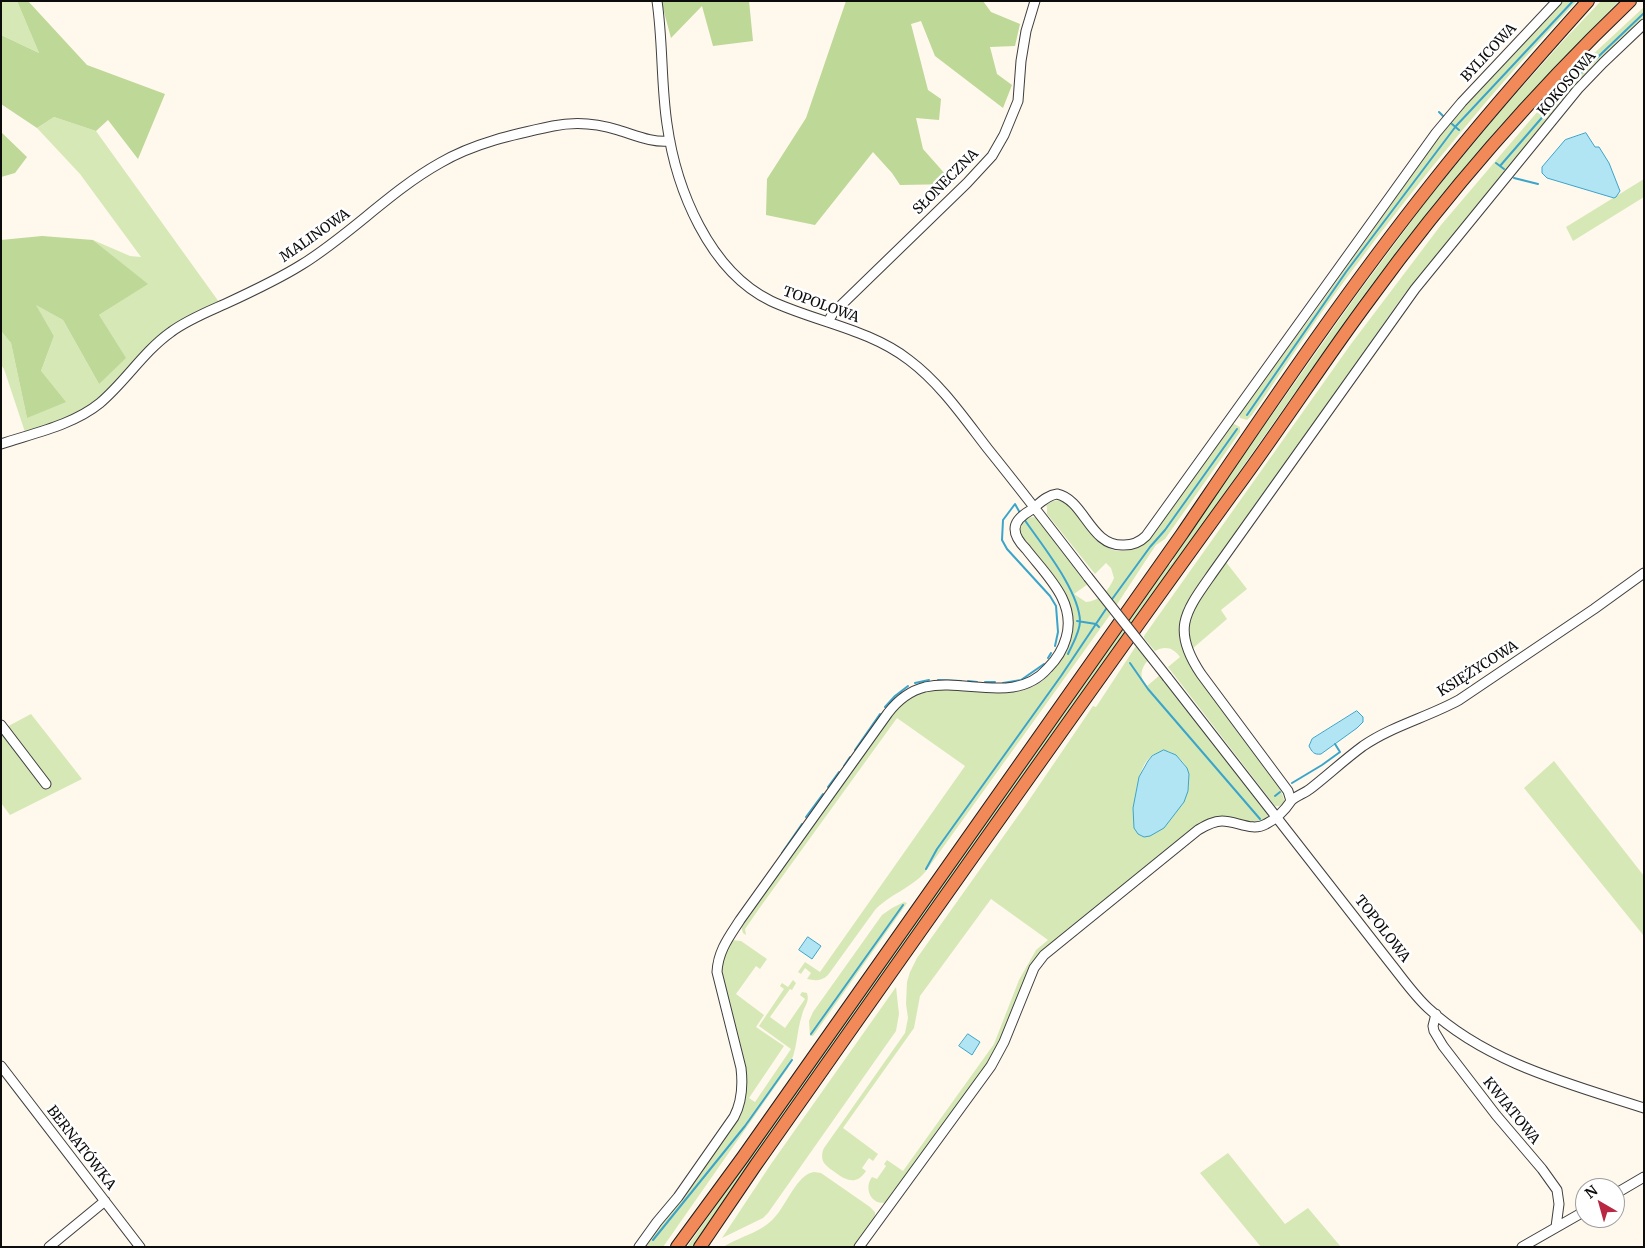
<!DOCTYPE html>
<meta charset="utf-8">
<style>
body{margin:0}
#map{position:relative;width:1645px;height:1248px;overflow:hidden;background:#fff8ec;font-family:Merriweather,serif}
canvas{display:block}
.frame{position:absolute;inset:0;border:2px solid #0c0c0c;pointer-events:none}
.north{position:absolute;left:1575px;top:1178px;width:50px;height:50px;box-sizing:border-box;background:#fff;border:1px solid #9e9e9e;border-radius:50%;rotate:322deg;font-size:14px;font-weight:700;line-height:20px;text-align:center;color:#0c0c0c}
.north::after{content:'';display:block;margin:auto;width:18px;height:22px;background:#b92842;clip-path:polygon(50% 0,100% 100%,50% 72%,0 100%)}
</style>
<div id="map">
<canvas width="1645" height="1248"></canvas>
<div class="frame"></div>
<div class="north">N</div>
</div>
<script>
const context = document.querySelector('canvas').getContext('2d');
context.lineJoin = 'round';
function fill(path, color) {
  context.fillStyle = color;
  context.fill(path, 'evenodd');
}
function strokePath(path, color, width, dash) {
  context.strokeStyle = color;
  context.lineWidth = width;
  context.lineCap = dash ? 'butt' : 'round';
  context.setLineDash(dash || []);
  context.stroke(path);
}
function write(font, color, halo, rows, align = 'center') {
  context.font = font + ' Merriweather,serif';
  context.lineWidth = 5;
  context.setLineDash([]);
  context.textBaseline = 'middle';
  context.strokeStyle = halo;
  context.fillStyle = color;
  for (const [text, x, y, turn = 0] of rows) {
    context.save();
    context.translate(x, y);
    context.rotate((+turn || 0) * Math.PI / 180);
    context.textAlign = isNaN(turn) ? turn : align;
    if (halo) context.strokeText(text, 0, 0);
    context.fillText(text, 0, 0);
    context.restore();
  }
}
const green = new Path2D(`
 M1,1H17L39,53L1,35Z
 M1563,1H1577C1496,86 1421,178 1351,272C1316,318 1285,367 1252,415L1247,420L1240,418L1239,412L1311,317L1454,116Z
 M1601,1H1619L1503,123L1436,202L1360,300L694,1247H687L1167,563L1170,565L1174,560L1171,558L1356,296L1431,195L1497,115L1562,42Z
 M1644,7V18L1592,66L1405,293L1184,607C1177,633 1178,639 1189,664L1281,790L1285,803L1280,806H1275L1168,667L1180,657C1174,648 1165,645 1155,651L1144,638V636L1351,344L1441,225L1538,111L1590,57Z
 M54,117L96,131L219,302L188,317L93,404L75,415L25,432L4,369L1,365V331L11,343L27,418L41,371L54,336L35,304L63,320L99,384V315L147,284L93,240L130,256L141,257L80,174L37,128Z
 M1644,179V197L1573,241L1566,227Z
 M1234,424L1240,427V432L1165,539L1156,545L1150,554L1110,615L926,871C912,888 890,894 875,910L828,975C822,981 815,981 807,979L811,973L805,968L801,974L798,972L805,962L820,972L965,766L897,718L761,906L745,929L746,935L743,933L741,926L893,711C905,700 917,692 933,690C980,683 1031,714 1061,658C1091,602 1050,578 1021,535L1020,526L1027,518L1034,517L1041,522L1088,584L1074,594L1086,602C1100,601 1109,590 1114,578L1111,568L1106,563L1095,574L1047,514V507L1046,505C1052,501 1056,499 1064,502C1093,524 1104,575 1150,538L1231,425Z
 M1226,562L1247,589L1221,610L1227,619L1192,649C1190,638 1187,625 1191,614C1198,595 1214,578 1226,562Z
 M1136,646L1148,660C1140,670 1139,677 1147,686L1160,675L1266,810L1268,814L1267,819L1259,824C1238,820 1221,813 1202,823L1038,959L998,1047L888,1202C872,1207 863,1189 872,1177L877,1179L886,1166L884,1164L887,1160L903,1171L994,1044L1019,980L1036,950L1048,940L991,899L920,996L914,1028L843,1128L878,1154L873,1161L869,1158L862,1168L866,1171C857,1185 847,1181 836,1173C832,1170 827,1167 824,1163C821,1158 822,1152 824,1148L905,1033L908,1018L906,1004L907,982L910,972L917,958L1025,806L1093,706L1096,707ZM1168,751C1187,761 1191,771 1188,791L1134,828C1134,809 1135,766 1153,755C1157,753 1164,752 1168,751Z
 M31,714L82,779L10,815L1,803V730Z
 M1554,761L1644,876V936L1524,788Z
 M904,902L907,903L813,1036H810L809,1021L813,1012L882,915L892,908Z
 M731,940L741,941L767,959L760,969L756,966L736,994L764,1015L756,1027L784,1046L749,1098L755,1102L791,1049L759,1026L784,989L780,986L782,983L788,987L793,980L796,983L792,990L790,989L770,1017L785,1028L805,999L800,995L802,992L807,993C810,1002 804,1006 802,1015C796,1033 798,1050 788,1068L663,1247H642L745,1097L721,977L722,956Z
 M896,987L899,1014L896,1031L768,1213L763,1218L722,1238L771,1164Z
 M1228,1153L1285,1224L1308,1208L1341,1247H1261L1200,1173Z
 M814,1172L821,1173L870,1207L875,1212V1220L856,1247H723C739,1237 762,1232 774,1218C786,1206 797,1174 814,1172Z`);
const forest = new Path2D(`
 M17,1H28L87,65L165,94L138,159L108,120L96,131L54,117L37,128L1,104V35L39,53Z
 M661,1H749L753,41L713,46L702,6L671,38Z
 M846,1H983L991,12L1020,24L1015,46L990,47L997,74L1012,85L1003,108L935,56L921,21L911,24L928,90L941,99L939,120L916,118L923,149L954,184L900,185L892,173L873,152L815,225L766,215L767,179L806,118Z
 M1,132L27,157L15,173L1,177Z
 M42,236L93,240L148,284L99,315L126,358L99,384L63,320L36,305L54,336L41,371L66,402L27,418L11,343L1,331V240Z`);
const water = new Path2D(`
 M1586,133L1595,147H1599L1609,163L1620,191L1616,197L1614,198L1547,178L1542,173V167L1565,140Z
 M1357,711L1363,717V722L1357,728L1321,754C1314,755 1312,752 1309,746L1312,739Z
 M1164,750L1176,755L1187,768L1189,774L1188,791L1184,802L1164,828L1150,836L1144,837L1138,834L1134,828L1133,808L1139,777L1148,761L1152,756Z
 M808,937L821,946L812,959L799,950Z
 M968,1034L980,1042L972,1055L959,1046Z`);
const stream = new Path2D(`
 M1439,112L1443,116
 M1452,124L1459,130
 M1496,163L1504,169
 M1500,166L1578,76L1644,13
 M1514,178L1538,184
 M1247,415L1346,272L1456,126L1573,1
 M1020,513L1015,504L1003,520L1002,540L1007,549L1050,596L1056,606L1058,632L1055,646
 M1024,519C1041,544 1079,590 1080,621C1080,632 1073,643 1068,654
 M1110,602L1150,547L1165,530L1237,429
 M1077,621L1096,624L1099,627
 M1048,658L1051,653
 M1130,663L1148,689L1260,819
 M938,680L961,681
 M968,681L977,682
 M985,682H995
 M915,683L929,680
 M1003,683L1021,680L1044,664
 M885,707L895,696L908,686
 M855,750L880,714
 M844,766L850,757
 M1292,783L1322,765L1340,752L1335,744
 M828,787L839,772
 M1275,796L1280,792
 M806,817L823,794
 M782,853L802,824
 M926,869L937,849L1061,676L1108,606
 M811,1034L903,905
 M653,1240L745,1126L792,1060`);
const minor = new Path2D(`
 M657,1C663,42 661,84 667,124C676,189 709,271 771,301C816,322 869,329 909,360C941,384 964,418 988,449C1022,491 1055,534 1088,577
 M828,322L833,313L967,183L992,156L1004,135L1018,101L1021,61L1026,31L1035,1
 M1,444C34,433 73,425 100,403C126,381 143,352 171,332C187,320 207,312 225,304C251,292 277,280 301,265C350,235 390,191 440,163C474,143 515,134 553,126C576,121 596,123 618,130C635,135 652,143 670,141
 M1167,677L1391,964C1403,979 1414,995 1428,1008C1487,1063 1570,1084 1644,1108
 M1,725L46,784
 M1291,801L1288,791L1201,674C1170,628 1186,611 1214,571L1415,289L1578,89L1603,63L1644,24
 M1436,1014L1433,1026L1434,1031L1443,1046L1496,1115L1542,1169L1557,1190L1559,1204L1556,1227
 M1,1066L140,1247
 M1615,1194L1644,1177
 M49,1247L105,1201
 M639,1247L657,1222L678,1197L734,1117C742,1102 743,1085 741,1068L717,972C718,951 729,937 740,920L888,713C898,700 909,691 925,687C966,678 1016,705 1048,668C1056,660 1063,649 1066,638C1077,602 1046,575 1026,549C1021,544 1015,537 1015,529C1015,520 1024,514 1031,510C1039,504 1047,495 1057,494C1085,500 1090,547 1124,545C1132,545 1140,542 1146,536L1436,133L1462,102L1557,1
 M859,1247L991,1066L1004,1042L1034,968L1044,955L1060,942L1198,830C1205,826 1213,821 1222,821C1237,821 1252,832 1266,824C1276,819 1285,810 1291,801C1294,797 1305,793 1310,789C1328,775 1344,760 1363,746C1392,726 1428,717 1459,700L1594,609L1644,573
 M1522,1247L1585,1211`);
const highway = new Path2D(`
 M677,1247L743,1157L1182,534C1263,415 1343,295 1433,182C1482,120 1535,60 1588,1
 M700,1247L755,1166C917,936 1078,706 1243,479C1286,420 1326,358 1370,299C1447,193 1535,92 1630,1`);
const minorBridge = new Path2D(`
 M1088,577L1167,677`);
const streetNames = [
 ["BYLICOWA",1489,53,-47],
 ["KOKOSOWA",1567,84,-49],
 ["SŁONECZNA",946,182,-45],
 ["MALINOWA",315,236,-35],
 ["TOPOLOWA",821,305,20],
 ["KSIĘŻYCOWA",1478,669,-32],
 ["TOPOLOWA",1382,929,52],
 ["KWIATOWA",1511,1111,51],
 ["BERNATÓWKA",81,1148,52]
];
fill(green, '#d7e8b7');
fill(forest, '#bdd897');
fill(water, '#b2e5f4');
strokePath(water, '#3ba4ca', 1);
strokePath(stream, '#3ba4ca', 2);
strokePath(minor, '#3f3f3f', 11);
strokePath(highway, '#1d1d1d', 14);
strokePath(minor, '#fff', 9);
strokePath(highway, '#f18958', 12);
strokePath(minorBridge, '#3f3f3f', 11, []);
strokePath(minorBridge, '#fff', 9);
write('14px', '#0c0c0c', '#fff', streetNames);
</script>
